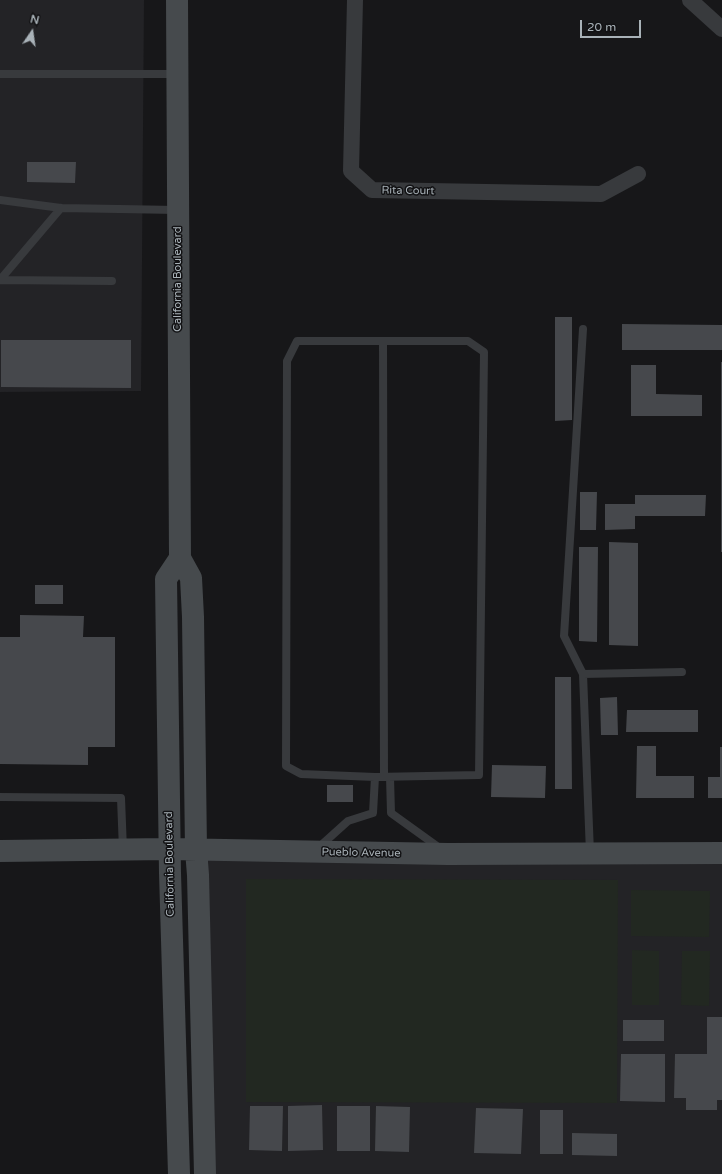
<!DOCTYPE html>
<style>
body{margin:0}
#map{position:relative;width:722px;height:1174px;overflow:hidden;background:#171719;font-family:"Varela Round",sans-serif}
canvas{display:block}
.north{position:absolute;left:12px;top:12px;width:40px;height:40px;-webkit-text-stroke:3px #121214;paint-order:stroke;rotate:13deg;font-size:11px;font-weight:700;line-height:16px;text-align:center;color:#a9b2b8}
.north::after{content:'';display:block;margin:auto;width:14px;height:18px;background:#a9b2b8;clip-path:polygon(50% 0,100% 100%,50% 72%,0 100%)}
.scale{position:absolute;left:580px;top:20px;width:61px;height:18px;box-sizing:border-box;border:2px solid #a9b2b8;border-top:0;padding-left:5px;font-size:12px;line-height:14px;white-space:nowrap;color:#a9b2b8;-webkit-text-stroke:3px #121214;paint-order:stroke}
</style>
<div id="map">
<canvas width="722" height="1174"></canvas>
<div class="north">N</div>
<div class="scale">20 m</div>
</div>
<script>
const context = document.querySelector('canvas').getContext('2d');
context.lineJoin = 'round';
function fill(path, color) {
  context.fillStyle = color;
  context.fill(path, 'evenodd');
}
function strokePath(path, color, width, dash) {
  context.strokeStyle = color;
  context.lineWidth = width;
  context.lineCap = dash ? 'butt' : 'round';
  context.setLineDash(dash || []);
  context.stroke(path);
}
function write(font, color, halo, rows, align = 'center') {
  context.font = font + ' "Varela Round",sans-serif';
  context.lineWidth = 3;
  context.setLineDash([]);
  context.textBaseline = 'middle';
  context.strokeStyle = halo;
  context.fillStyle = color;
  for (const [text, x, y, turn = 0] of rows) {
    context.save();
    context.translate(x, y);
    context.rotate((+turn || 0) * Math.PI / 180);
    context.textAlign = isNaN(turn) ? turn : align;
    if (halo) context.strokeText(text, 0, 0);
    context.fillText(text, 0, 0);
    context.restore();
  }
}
const built = new Path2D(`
 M0,0H144L141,391L0,392Z
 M196,850L722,853V1174H205Z`);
const green = new Path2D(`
 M246,879L618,880L617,1103L246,1102Z
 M631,890L710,891L709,937L631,936Z
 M632,950L659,951V1005H632Z
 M682,951H710L709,1006L681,1005Z`);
const building = new Path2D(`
 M27,162H76L75,183L27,182Z
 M555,317H572V420L555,421Z
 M622,324L722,325V350H622Z
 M1,340H131V388L1,387Z
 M721,362H722V552H721Z
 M631,365H656V394L702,395V416H631Z
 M580,492H597L596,530H580Z
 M635,495H706L705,516H635V529L605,530V504H635Z
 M609,542L638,543V646L609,645Z
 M579,547H598L597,642L579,641Z
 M35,585H63V604H35Z
 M20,615L84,616L83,637H115V747H88V765L0,764V637H20Z
 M555,677H571L572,789H555Z
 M617,697L618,735H601L600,698Z
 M627,710H698V732H626Z
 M637,746H656V776H694V798H636Z
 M720,747H722V798H708V777H720Z
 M492,765L546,766L545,798L491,797Z
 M327,785H353V802H327Z
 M707,1017H722V1100H717V1110H686V1098H674L675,1054H707Z
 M623,1020H664V1041H623Z
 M621,1054H665V1102L620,1101Z
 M322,1105L323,1150L288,1151V1106Z
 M250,1106H283L282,1151L249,1150Z
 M337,1106H370V1151H337Z
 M376,1106L410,1107L409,1152L375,1151Z
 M476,1108L523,1109L521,1154L474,1153Z
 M540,1110H563V1154H540Z
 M572,1133L617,1134V1156L572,1155Z`);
const lane = new Path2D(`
 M0,74H177
 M0,200L61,208L177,210
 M0,280L112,281
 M0,280L61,208
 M583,329L564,636L583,674L590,853
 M297,341H468L484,352L479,775L375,777L301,774L286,766L287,361Z
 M383,341L384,777
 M583,674L682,672
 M390,777L391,813L441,849
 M0,797L121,798L123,850
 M318,848L348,821L373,813L375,777`);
const street = new Path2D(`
 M355,0L351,171L372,190L601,194L638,174
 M690,0L722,29`);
const secondary = new Path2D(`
 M177,0L180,558L191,578L193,617L196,850L198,875L205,1174
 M0,851L169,849L448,854L722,853
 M179,1174L170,873L166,579L180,558`);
const streetNames = [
 ["Rita Court",408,191,1],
 ["California Boulevard",178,279,-90],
 ["Pueblo Avenue",361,853,1],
 ["California Boulevard",170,864,-91]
];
fill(built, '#232326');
fill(green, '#222821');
fill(building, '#46484c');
strokePath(lane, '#383a3d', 8);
strokePath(street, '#383a3d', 16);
strokePath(secondary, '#464a4d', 22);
write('11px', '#a9b2b8', '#121214', streetNames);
</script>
